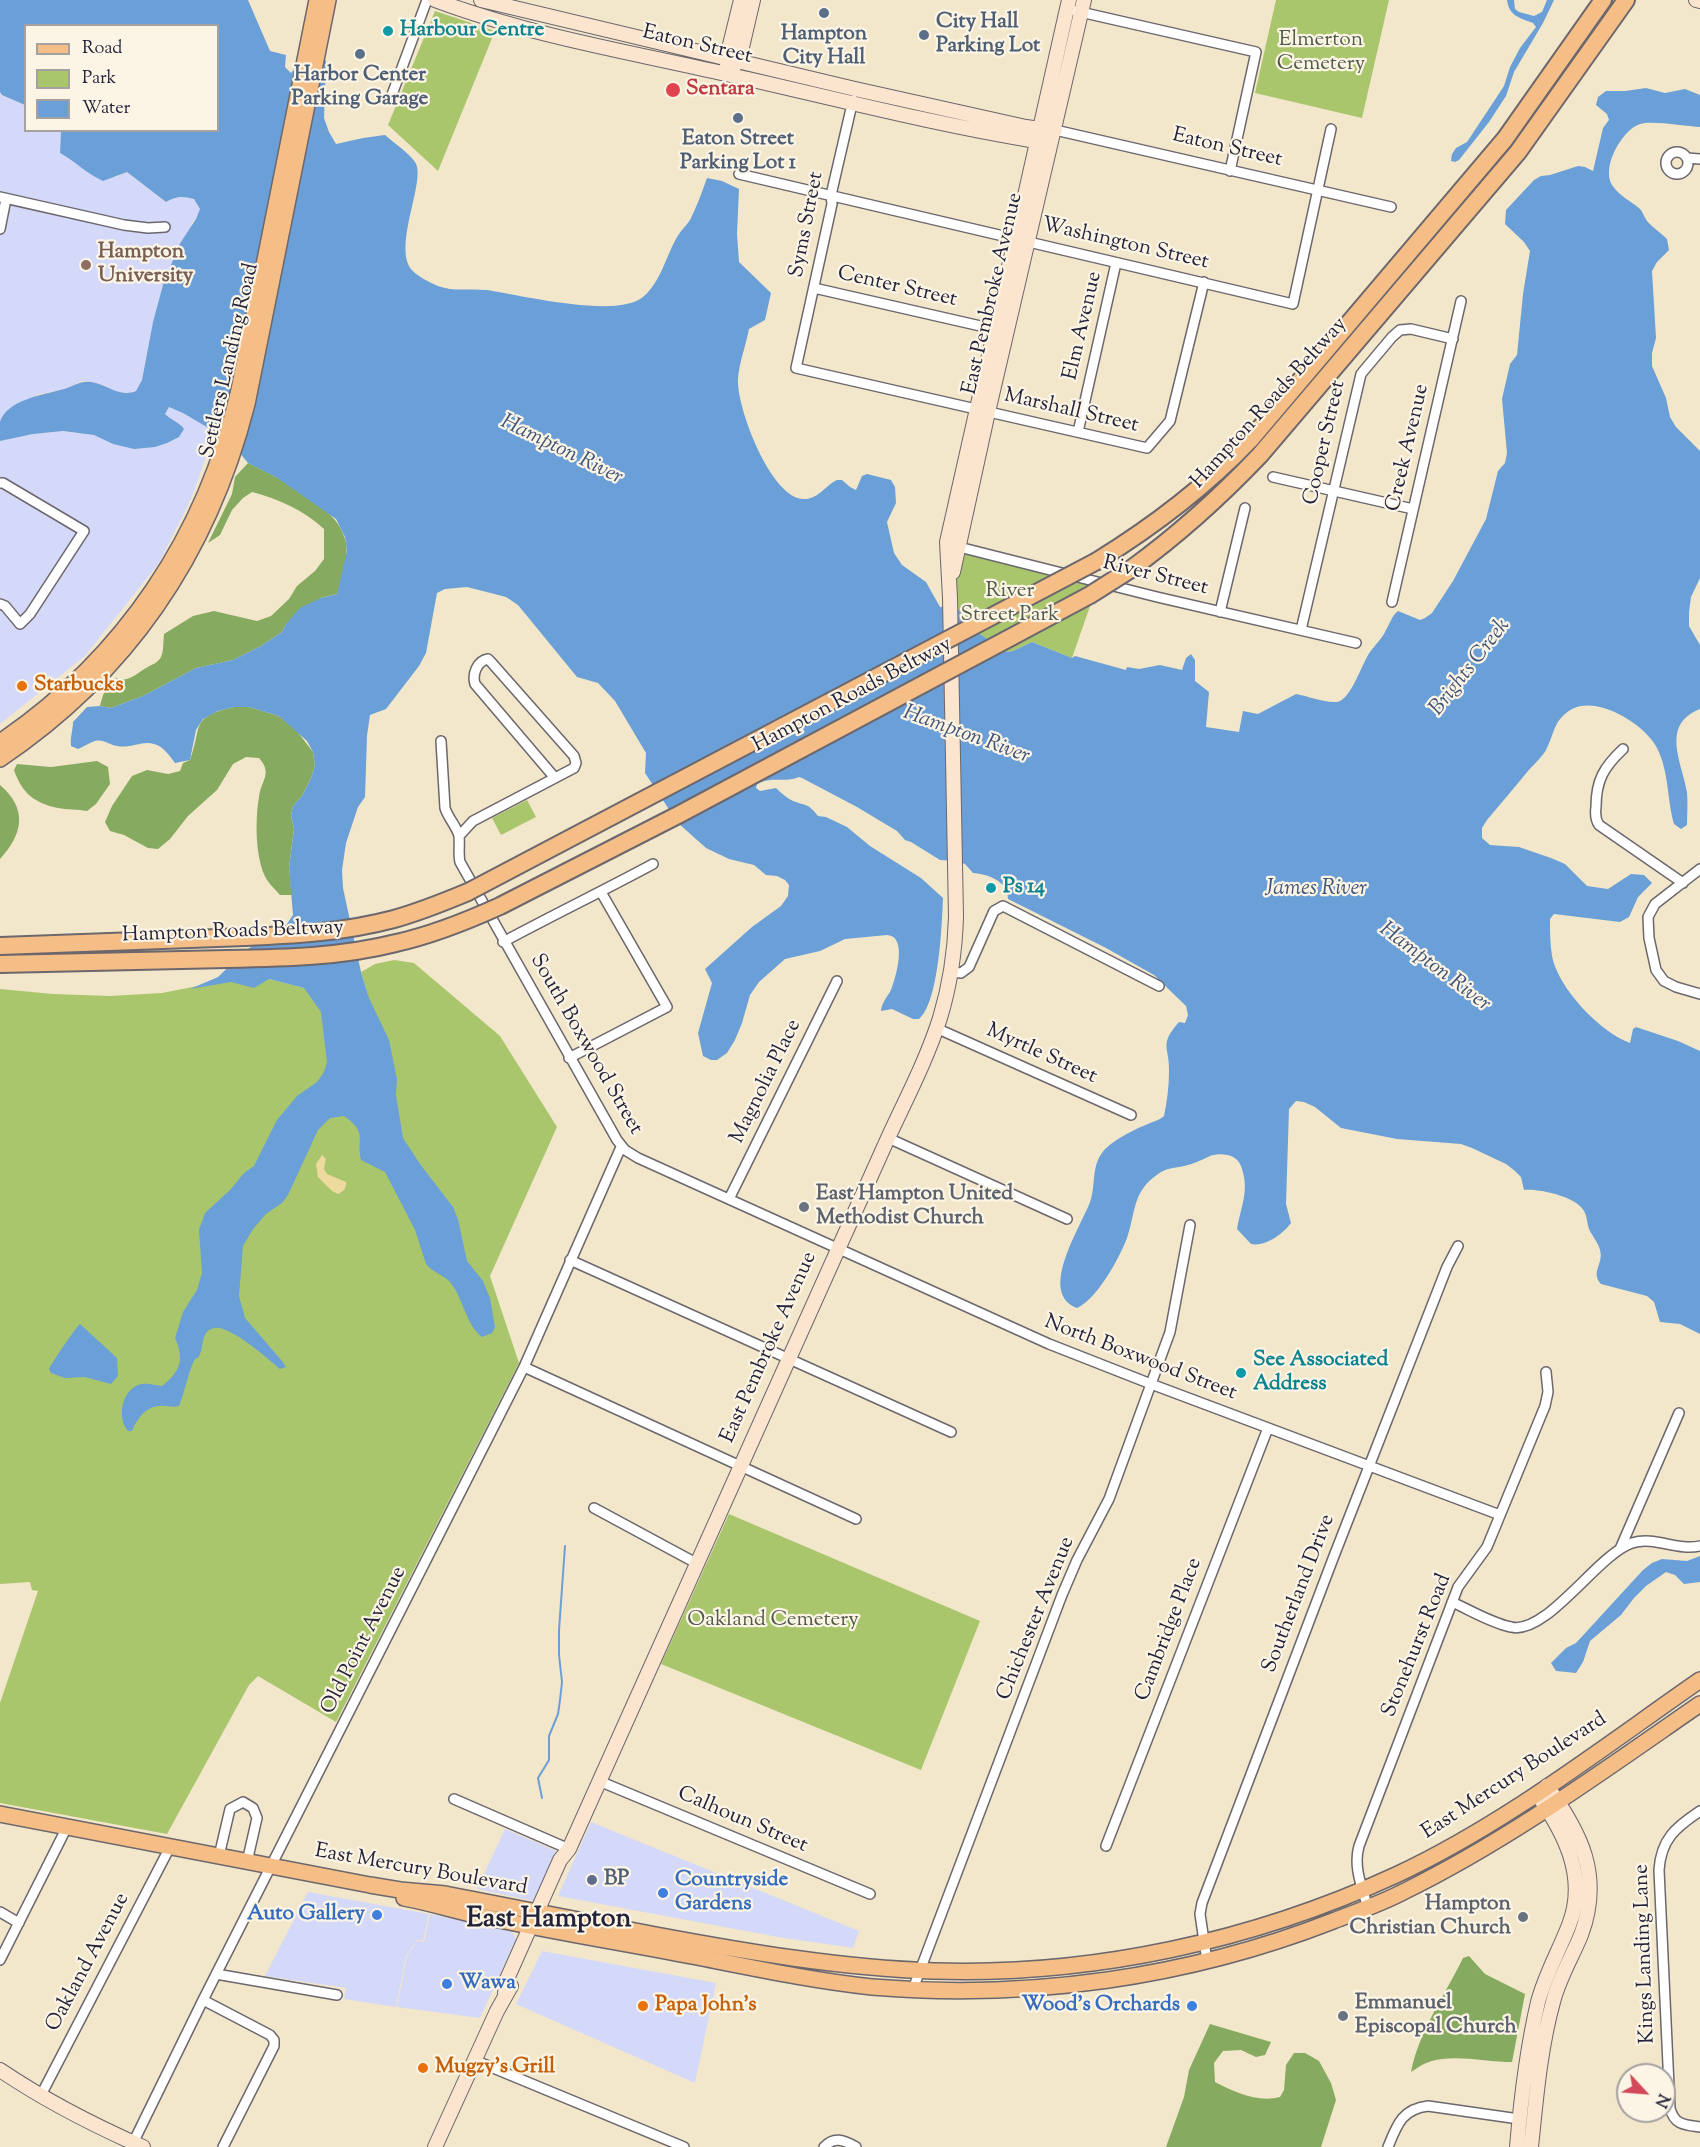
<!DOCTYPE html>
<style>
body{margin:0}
#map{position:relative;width:1700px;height:2147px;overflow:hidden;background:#f3e7cb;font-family:"Sorts Mill Goudy",serif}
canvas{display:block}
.legend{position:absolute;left:24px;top:24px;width:195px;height:108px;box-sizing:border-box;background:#fcf5e5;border:2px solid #a5a1a1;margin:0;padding:8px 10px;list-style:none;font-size:18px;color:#22223b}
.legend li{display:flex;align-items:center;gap:12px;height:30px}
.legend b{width:30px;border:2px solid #a5a1a1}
.north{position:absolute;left:1616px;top:2063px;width:60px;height:60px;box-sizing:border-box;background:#fcf5e5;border:2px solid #a5a1a1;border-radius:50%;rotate:116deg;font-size:16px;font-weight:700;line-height:24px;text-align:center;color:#22223b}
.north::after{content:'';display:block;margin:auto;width:21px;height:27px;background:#d1495b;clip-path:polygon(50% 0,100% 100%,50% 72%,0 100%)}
</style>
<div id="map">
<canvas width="1700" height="2147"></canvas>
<ul class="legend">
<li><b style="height:8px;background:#f6be87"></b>Road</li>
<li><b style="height:16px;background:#a9c66d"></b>Park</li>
<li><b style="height:16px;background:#6aa0d7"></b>Water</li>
</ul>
<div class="north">N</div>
</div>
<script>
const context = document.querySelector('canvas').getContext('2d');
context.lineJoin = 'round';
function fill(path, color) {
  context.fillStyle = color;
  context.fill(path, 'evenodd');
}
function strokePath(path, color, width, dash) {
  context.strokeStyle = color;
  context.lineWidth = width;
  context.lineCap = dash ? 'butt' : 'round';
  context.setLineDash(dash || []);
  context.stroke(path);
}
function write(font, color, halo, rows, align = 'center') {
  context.font = font + ' "Sorts Mill Goudy",serif';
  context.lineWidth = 4.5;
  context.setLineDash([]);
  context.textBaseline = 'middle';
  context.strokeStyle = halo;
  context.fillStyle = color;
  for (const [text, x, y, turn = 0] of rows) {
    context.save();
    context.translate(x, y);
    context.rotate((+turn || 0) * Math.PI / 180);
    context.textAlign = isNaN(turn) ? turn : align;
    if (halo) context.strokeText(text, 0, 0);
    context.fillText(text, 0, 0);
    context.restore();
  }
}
const built = new Path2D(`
 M0,92L2,95L25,105L26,130L61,131L60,153L115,177L127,172L166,202L176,197L182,196L194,199L200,209L196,219L192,223L153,322L142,380L136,391L130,393L118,392L93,382L82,381L63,390L39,394L5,415L0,422Z
 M169,407L183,412L215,432L191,499L159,563L85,656L0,724V441L33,434L63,431L94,435L113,444L155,447L179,437L180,424L171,420L165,413Z
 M591,1822L859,1931L853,1948L778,1937L558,1896Z
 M505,1829L556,1851L534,1901L477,1889Z
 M308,1892L429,1914L423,1941L417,1940L406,1956L396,2007L344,1999L346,1988L265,1976Z
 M430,1914L512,1932L516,1939L480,2018L397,2007L407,1956L417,1941L424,1942Z
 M542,1951L716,1983L695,2083L516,2004Z`);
const green = new Path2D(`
 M1276,0H1389L1362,118L1255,93Z
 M435,11L495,31L438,171L388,125Z
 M957,546L1099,580L1072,658L1032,642L1013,651L1007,652L983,638L958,609L953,606Z
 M527,800L536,817L501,835L492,818Z
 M394,960L414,963L500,1036L557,1127L490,1276L519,1363L336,1722L258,1676L249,1685L167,1834L0,1803V1703L38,1591L32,1590L30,1582L0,1584V989L53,994L110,996L162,993L223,981L269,979L304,988L368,995L361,972L375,964Z
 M729,1514L980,1621L921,1770L661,1664Z`);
const forest = new Path2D(`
 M248,463C277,477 337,505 345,539C350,556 342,577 337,594L321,598L286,624L282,632L261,646L233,660L196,668L143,696L111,708L100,706C103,694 106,684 116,678C128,683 136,674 146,668C152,664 157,664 161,657C164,651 163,641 164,634L193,616L214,611L257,621L271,616L289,599L297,586L315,571L324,559V529C304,510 278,499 252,492L243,498L232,510L220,535L208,543L232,494L235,477Z
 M234,707H249L279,716L297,731L313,752L315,765L311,778L302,796L293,806L291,815L294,829L289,868L292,895H280C276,890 271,886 267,880C255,860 255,820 259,797C261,780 273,774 259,758L246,757L233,764L217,790L188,816L170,839L158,849L148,848L124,835L110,831L105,822L112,806L132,776L147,770L168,774L180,771L183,763L190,760C203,726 189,717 234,707Z
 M97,761L108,767L110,784L96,804L87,811C77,809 67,810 58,808C34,803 22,793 14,770L17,764L51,767Z
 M0,785C28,809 23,834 0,859Z
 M1469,1956L1485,1974L1525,1994L1512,2062C1489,2062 1453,2054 1432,2061C1424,2063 1417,2068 1411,2072C1419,2031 1445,1995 1463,1958Z
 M1210,2024L1271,2042L1265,2055L1256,2057L1241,2050L1223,2051L1214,2063L1215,2082C1234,2092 1258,2103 1280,2097L1284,2090L1286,2065L1294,2053H1305L1319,2061L1331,2083L1336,2100L1321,2147H1166L1184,2097L1189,2070Z`);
const sand = new Path2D(`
 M322,1155L326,1159L324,1169L327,1174L346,1182C346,1189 344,1191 338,1194L332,1191L318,1177L316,1164Z`);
const water = new Path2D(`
 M0,0H248L270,51L286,55L285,67L291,73L300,62L321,55L326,61L324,118L329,132L336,144L363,138L385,135C394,143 408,152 415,162C427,179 393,244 411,269C415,275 431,283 438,286C454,292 470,288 487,290C520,295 617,319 643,297C662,281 666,254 679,234C682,229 687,225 690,220C697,206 702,192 707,178L722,181L739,189L737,234L739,262L771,293L765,320L749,329C746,345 739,363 738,379C736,406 772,503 806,499C819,498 826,485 837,480H842L850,487L856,490L862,476L867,474L891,480L895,487L896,503L887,522L894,553L902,565L926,582L940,607L953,606L958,609L978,633L1007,652L1013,651L1032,642L1072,658L1075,656L1126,670L1127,667L1139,669L1160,665L1182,670L1186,658L1191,654L1195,660V681L1209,692L1206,727L1239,732L1243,711L1258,714L1296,694C1308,696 1324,703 1337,702C1351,700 1362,663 1370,652C1375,645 1382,639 1386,630C1390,623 1392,616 1398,611L1420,620L1425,618L1432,613L1453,581L1486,519L1498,471L1505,463L1507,453L1502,399L1510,364L1517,355L1523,294L1530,251L1524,242L1505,224L1506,210L1534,180L1541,176L1550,175L1578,166L1585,167L1593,171L1603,128L1609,120L1607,114L1596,105L1598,97L1606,91H1625L1646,88L1665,93L1685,89L1700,95V127C1686,126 1651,120 1640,124C1622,130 1601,167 1612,185C1619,196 1631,201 1640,209C1643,212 1644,217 1647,221C1652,227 1661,233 1667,239L1669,250L1657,262L1652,271L1656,338L1652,353V366L1666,398L1670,417L1676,427L1700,451V578L1691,597L1689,612V626L1700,645V709C1660,725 1682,762 1687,792C1688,803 1687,815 1687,825L1681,829L1674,824C1667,800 1669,771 1657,748C1646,725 1598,695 1572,709C1553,720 1555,733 1546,750C1542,757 1534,764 1528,771C1515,787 1501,803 1487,820L1482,828V838L1490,845L1519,847L1551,858L1565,864L1587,886L1608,889L1631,874L1644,875L1652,883L1638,897L1629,917L1620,922L1554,914L1550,919C1550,931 1550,944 1552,956C1558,988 1600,1032 1630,1043L1633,1029L1636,1027L1678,1041L1700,1051V1334L1680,1324L1660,1322L1654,1302L1647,1296L1601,1284C1590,1272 1604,1264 1600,1250C1598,1242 1592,1236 1589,1229C1587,1223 1587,1216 1584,1211C1577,1197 1539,1188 1524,1190L1521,1177L1515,1171L1506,1164L1472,1148L1461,1144L1397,1139L1341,1128L1315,1107L1304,1102L1296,1101L1289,1109L1286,1204L1291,1223C1283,1234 1265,1247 1251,1244L1237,1229C1241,1206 1250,1190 1241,1166C1237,1154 1221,1152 1210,1156C1202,1160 1193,1164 1184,1166C1175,1168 1166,1168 1158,1174C1132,1192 1136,1212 1127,1238C1119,1259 1097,1299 1077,1308C1037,1293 1081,1227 1090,1202C1096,1186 1091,1168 1102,1153C1109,1142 1135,1129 1148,1124C1154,1121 1158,1121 1164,1116C1167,1101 1169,1087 1169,1072C1170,1046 1158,1046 1179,1022L1185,1023L1188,1015L1186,1006L1154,975L1106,948L1008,899C1008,881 988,874 973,873L965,864L958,861L940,860L911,842L905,840L897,831L857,807L802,778L799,777C787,783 770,776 757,784L756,788L760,791L776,788C781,793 787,798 793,801C806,806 808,803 818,816L826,817L847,827L870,846L921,878L943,898C942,923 939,1003 919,1019H913L892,1009L881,1011C881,1004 887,997 891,990C896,977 908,936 887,935L845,939L820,951L785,959L759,982L750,995L742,1023L735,1040L727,1053L717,1060H711L703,1056L698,1033L712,983L705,969L752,927L781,906L788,896L789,885L785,880L777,876L766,875L754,865L729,859L706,848L678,823L645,773L646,753L615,701L598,683L577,677L518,605L506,597L467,587L445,589L437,593L426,653L419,666L386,709L370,715L367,736L365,797L358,807L346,843L342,870L343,888L361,972L369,998L389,1040L397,1079L396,1095L403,1138L420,1164L453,1207L458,1219L467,1261L483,1281L490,1298L495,1327L492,1333L482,1337C465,1324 464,1298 449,1281C442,1274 432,1272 426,1264L415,1230L385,1172L361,1160C356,1137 368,1133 344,1116L330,1118L318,1130L288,1195L282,1203L266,1214L253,1229L243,1246L239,1296L245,1318L282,1361L286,1367L280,1369C268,1359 229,1324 214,1328C201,1331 204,1345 200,1354C197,1361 198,1355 194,1361C189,1370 184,1394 179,1406C172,1408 167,1405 160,1406C146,1406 137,1419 132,1431H128C117,1419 121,1392 138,1385C145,1382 155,1385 162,1386C180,1372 185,1360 175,1338L183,1312L197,1290L202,1273L199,1230L205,1213L231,1189L244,1173L254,1166L277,1120L297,1096L317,1082L324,1072L327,1062L321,1012L304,988L269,979L254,988L231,982L190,989L218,977L246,950L285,927L293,915L289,868L294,829L291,815L293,806L302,796L311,778L315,765L313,752L307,741L279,716L249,707H234L218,711L203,719L196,730L190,760L175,763C169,755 164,747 154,744C143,740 130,749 117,746C109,745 104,739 95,741C89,743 83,747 78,749L71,746C70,737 73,730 73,722L87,707L100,706L111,708L143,696L196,668L233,660L261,646L282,632L286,624L300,608L321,598L337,594L347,551L345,537L336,519L276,477L248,463L229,440L183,413L169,407L165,414C171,420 179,422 184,429L179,437L167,443L155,447L134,449L113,444L94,435L63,431L33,434L0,441C0,436 0,427 0,422C7,400 42,395 60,390C71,388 79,380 91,382C107,384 119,398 136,391L142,380L153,322L163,285L179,245L196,219L200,209L194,199C182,196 177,196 166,202L127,172L103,181C87,174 75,161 60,153L61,131L218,130V26H26L25,105L2,95L0,92Z
 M1507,0H1514L1515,9L1519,12L1534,16L1542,12L1547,0H1554L1543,23L1514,72L1506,96L1489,122L1459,160L1455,162L1451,161L1452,154L1456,148L1467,142L1504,86L1510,67L1520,48L1536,27L1533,23C1520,18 1509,16 1507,0Z
 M80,1324L117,1358L118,1376L111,1384L85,1377L65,1378L51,1373L49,1369C51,1364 76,1327 80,1324Z
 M1700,1556V1582L1684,1584L1675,1575L1666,1572L1646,1586L1634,1598L1621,1615L1590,1641L1583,1662L1576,1673L1556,1671L1551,1663L1566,1648L1576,1643L1643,1570L1652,1563L1662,1559L1687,1561Z`);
const stream = new Path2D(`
 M542,1798L538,1778L549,1760V1736L558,1714L560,1700L562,1682L559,1655V1630L565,1546`);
const street = new Path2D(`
 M1076,11L1256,52L1230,171
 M390,100L427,0
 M853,100L831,195L832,204L796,368L1147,448L1170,421L1204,282
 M1055,130L1391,207
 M1666 163a11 11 0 1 1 22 0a11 11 0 1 1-22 0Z
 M1687,158L1700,159
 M739,174L1293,304L1331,129
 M0,197L124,225L148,228L165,227
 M0,229L6,199
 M814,288L998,330
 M1078,432L1116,263
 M1273,477L1413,509
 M0,483H3L84,531L30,614L20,624L5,606L0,604
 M955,546L1157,597L1356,643
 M1392,602L1461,301
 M1220,612L1245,508
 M1301,630L1361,374L1392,337L1400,330L1411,329L1453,339
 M441,741L445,808C448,818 457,827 459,836C460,845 458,854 460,862L617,1140L625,1150L638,1158L1049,1344L1151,1384L1500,1515
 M1623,749C1604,767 1596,780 1596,807C1595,814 1595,819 1599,825L1683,883
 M459,836L473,821L574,768L576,763L574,756L491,662L488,659C477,661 472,674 475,684L555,778
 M1700,869L1655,904L1648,917L1649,938L1656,970L1664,981L1676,987L1700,994
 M503,942C553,915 603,891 653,864
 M951,972L961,973L969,967L994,911L1003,906L1159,986
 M936,1028L1131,1115
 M569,1058L667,1007L601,892
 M888,1138L1067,1219
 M729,1199L837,981
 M570,1260L951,1432
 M524,1367L856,1519
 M594,1508L696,1563
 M1620,1549L1679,1413
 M1452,1602C1470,1610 1491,1623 1511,1627C1546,1636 1598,1554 1632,1543C1655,1536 1677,1551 1700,1546
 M599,1781L870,1894
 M454,1799L569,1849
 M1700,1811C1676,1827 1661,1839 1659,1870L1670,2108C1674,2125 1685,2125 1700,2127
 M1106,1846L1268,1428
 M219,1856L230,1809L243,1802L253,1808L257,1818L247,1862
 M1368,1908C1362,1887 1353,1867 1359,1846L1458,1587L1487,1547L1545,1406L1548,1392L1546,1372
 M0,1912L19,1923
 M0,1960L67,1827
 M1207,1961L1200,1914L1202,1903L1334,1556L1447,1267L1458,1246
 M216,1974L337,1995
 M913,1989L1062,1595L1077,1560L1109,1499L1170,1332L1190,1225
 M203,2000L270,2035L274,2040V2046L223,2147
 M474,2060L684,2147
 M40,2097L170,1847
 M133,2147V2143L203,2000L524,1367L621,1147
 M824,2147C834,2136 844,2140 856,2147
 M1388,2147C1397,2125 1402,2109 1428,2106L1519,2119`);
const secondary = new Path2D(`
 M435,0C528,35 629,52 726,74C829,97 932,124 1036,141L1055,130
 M481,0L855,89L1026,127L1047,130
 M1696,0L1700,1
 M727,65V57L741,0
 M734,66L739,60L753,0
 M953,572L988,412L1084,0
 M505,1993L507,1979L560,1860L569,1849L888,1138C906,1099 927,1059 940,1018C950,985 955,951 956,917L950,598L947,542L1069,0
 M0,2070C46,2101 93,2125 143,2147
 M435,2147L497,2011L511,1986
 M1517,2147C1521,2099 1527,2049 1538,2002C1545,1975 1559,1951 1569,1925C1588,1877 1564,1832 1537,1794
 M1531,2147C1536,2099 1540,2049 1553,2002C1559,1978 1572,1957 1581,1935C1603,1876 1581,1833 1547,1786`);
const primary = new Path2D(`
 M0,742C124,658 206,535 239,390L317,0
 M0,759C128,673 209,553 247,404L328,0
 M0,1814L370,1885L400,1890L445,1894C515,1908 586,1921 656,1935C748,1952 841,1968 934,1971C1092,1976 1253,1941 1396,1875C1505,1824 1602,1748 1700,1680
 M404,1898C427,1902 449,1909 471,1914C548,1931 625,1943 702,1958C758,1969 815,1981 872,1987C1028,2000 1187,1978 1333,1921C1356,1912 1380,1904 1403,1892C1509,1840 1603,1771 1700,1704`);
const highway = new Path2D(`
 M1097,561C1154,526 1204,488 1250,440L1505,139L1603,0
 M1131,569C1178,535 1220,497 1260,455L1518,152L1626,0
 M0,946L245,937
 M0,964L227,959`);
const highwayBridge = new Path2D(`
 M245,937C296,935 345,932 394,919C419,912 444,902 468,892L1097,561
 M227,959C284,958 341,957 396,943C432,935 467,921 500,906L680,814L1090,595L1131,569`);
const markers = [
 [824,13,6,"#5c6f8a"],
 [388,31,6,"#0f9aa8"],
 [924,35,6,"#5c6f8a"],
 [360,54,6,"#5c6f8a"],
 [673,90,8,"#e0444e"],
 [738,118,6,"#5c6f8a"],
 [86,265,6,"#8d6e63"],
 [22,686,6,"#e8710a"],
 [991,888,6,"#0f9aa8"],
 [804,1207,6,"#6b7280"],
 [1241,1373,6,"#0f9aa8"],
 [592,1880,6,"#5c6f8a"],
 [663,1893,6,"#3f7fe0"],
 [377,1915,6,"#3f7fe0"],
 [1523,1917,6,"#6b7280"],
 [447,1984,6,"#3f7fe0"],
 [643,2006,6,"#e8710a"],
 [1192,2006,6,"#3f7fe0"],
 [1343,2016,6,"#6b7280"],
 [423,2068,6,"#e8710a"]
];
const serviceNames = [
 ["City Hall",936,23,"left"],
 ["Parking Lot",936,47,"left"],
 ["Hampton",824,35],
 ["City Hall",824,59],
 ["Harbor Center",360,76],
 ["Parking Garage",360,100],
 ["Eaton Street",738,140],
 ["Parking Lot 1",738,164],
 ["BP",604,1880,"left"]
];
const cultureNames = [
 ["Harbour Centre",400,31],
 ["Ps 14",1003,888],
 ["See Associated",1253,1361],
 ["Address",1253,1385]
];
const parkNames = [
 ["Elmerton",1321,41],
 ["Cemetery",1321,65],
 ["River",1010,592],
 ["Street Park",1010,616],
 ["Oakland Cemetery",773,1621]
];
const streetNames = [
 ["Eaton Street",697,46,13],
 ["Eaton Street",1227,149,13],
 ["Syms Street",808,225,-79],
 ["Washington Street",1125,245,13],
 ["Center Street",897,288,13],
 ["East Pembroke Avenue",994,294,-77],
 ["Elm Avenue",1084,326,-77],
 ["Settlers Landing Road",231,361,-77],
 ["Hampton Roads Beltway",1270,404,-48],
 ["Marshall Street",1071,412,13],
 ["Cooper Street",1326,443,-77],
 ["Creek Avenue",1409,448,-77],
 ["River Street",1155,577,14],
 ["Hampton Roads Beltway",853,696,-28],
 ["Hampton Roads Beltway",233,933,-2],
 ["South Boxwood Street",585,1045,60],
 ["Myrtle Street",1041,1055,24],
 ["Magnolia Place",767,1082,-64],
 ["East Pembroke Avenue",770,1348,-66],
 ["North Boxwood Street",1140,1359,21],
 ["Southerland Drive",1300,1594,-69],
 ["Chichester Avenue",1037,1619,-68],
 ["Cambridge Place",1170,1630,-69],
 ["Old Point Avenue",365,1641,-63],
 ["Stonehurst Road",1418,1646,-68],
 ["East Mercury Boulevard",1515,1777,-33],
 ["Calhoun Street",742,1821,23],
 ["East Mercury Boulevard",421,1871,10],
 ["Kings Landing Lane",1646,1954,-92],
 ["Oakland Avenue",89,1963,-62]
];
const healthNames = [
 ["Sentara",686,90]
];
const educationNames = [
 ["Hampton",98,253],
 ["University",98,277]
];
const foodNames = [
 ["Starbucks",34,686],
 ["Papa John's",655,2006],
 ["Mugzy's Grill",435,2068]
];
const worshipNames = [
 ["East Hampton United",816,1195],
 ["Methodist Church",816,1219],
 ["Hampton",1511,1905,"right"],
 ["Christian Church",1511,1929,"right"],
 ["Emmanuel",1355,2004],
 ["Episcopal Church",1355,2028]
];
const shopNames = [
 ["Countryside",675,1881],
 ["Gardens",675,1905],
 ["Auto Gallery",365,1915,"right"],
 ["Wawa",459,1984],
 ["Wood's Orchards",1180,2006,"right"]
];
const waterNames = [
 ["Hampton River",561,451,26],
 ["Brights Creek",1471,668,-52],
 ["Hampton River",966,736,20],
 ["James River",1316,890],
 ["Hampton River",1434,968,37]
];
const districtNames = [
 ["East Hampton",549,1921]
];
fill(built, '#d4d8f9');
fill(green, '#a9c66d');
fill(forest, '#86ab60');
fill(sand, '#eeda9e');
fill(water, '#6aa0d7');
strokePath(stream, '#6aa0d7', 2);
strokePath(street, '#6b676d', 12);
strokePath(secondary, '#6b676d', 16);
strokePath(primary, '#6b676d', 18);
strokePath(highway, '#6b676d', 20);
strokePath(street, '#fff', 9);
strokePath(secondary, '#fbe5cf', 14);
strokePath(primary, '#f6be87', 15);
strokePath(highway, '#f6be87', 16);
strokePath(highwayBridge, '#6b676d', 20, []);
strokePath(highwayBridge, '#f6be87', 16);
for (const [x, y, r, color] of markers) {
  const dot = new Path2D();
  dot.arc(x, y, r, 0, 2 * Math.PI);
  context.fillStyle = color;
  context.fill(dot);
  strokePath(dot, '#fcf5e5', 2);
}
write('bold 21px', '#4e5e75', '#fcf5e5', serviceNames);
write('bold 21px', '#0d838f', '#fcf5e5', cultureNames, 'left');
write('21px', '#515b4c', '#fcf5e5', parkNames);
write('21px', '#22223b', '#fcf5e5', streetNames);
write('bold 21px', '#be3a42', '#fcf5e5', healthNames, 'left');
write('bold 21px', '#785e54', '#fcf5e5', educationNames, 'left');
write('bold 21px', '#c56008', '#fcf5e5', foodNames, 'left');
write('bold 21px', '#5b616d', '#fcf5e5', worshipNames, 'left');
write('bold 21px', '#366cbe', '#fcf5e5', shopNames, 'left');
write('italic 22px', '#3f5479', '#fcf5e5', waterNames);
write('bold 27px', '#22223b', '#fcf5e5', districtNames);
</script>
